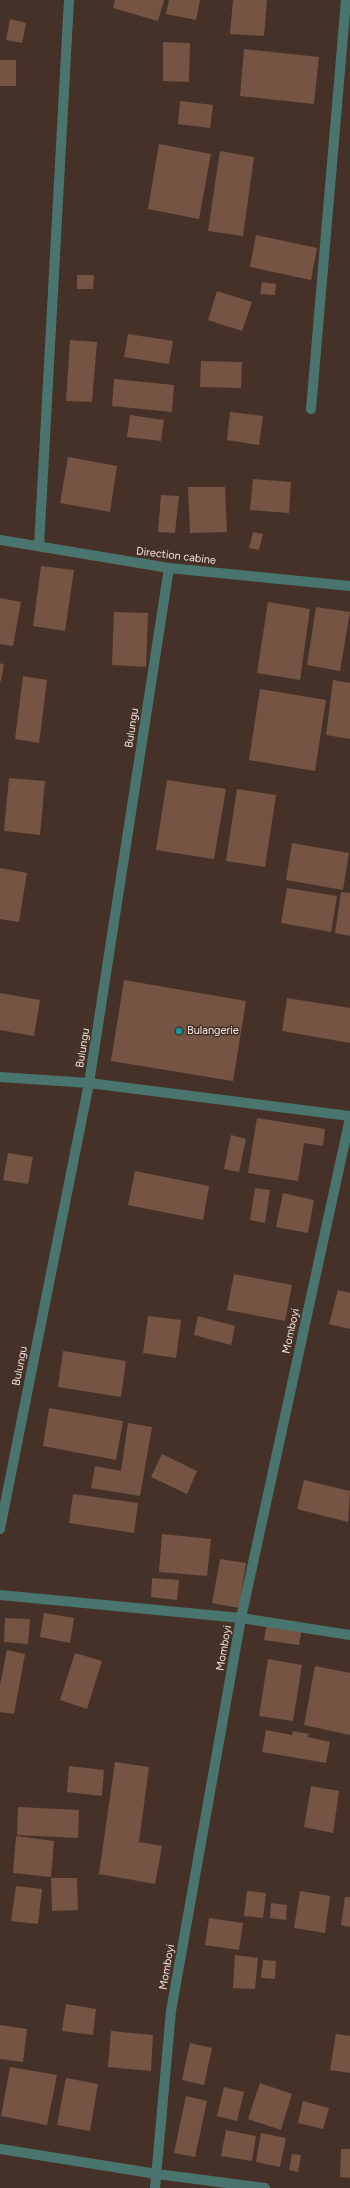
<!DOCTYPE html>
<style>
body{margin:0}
canvas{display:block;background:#453127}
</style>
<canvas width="350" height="2188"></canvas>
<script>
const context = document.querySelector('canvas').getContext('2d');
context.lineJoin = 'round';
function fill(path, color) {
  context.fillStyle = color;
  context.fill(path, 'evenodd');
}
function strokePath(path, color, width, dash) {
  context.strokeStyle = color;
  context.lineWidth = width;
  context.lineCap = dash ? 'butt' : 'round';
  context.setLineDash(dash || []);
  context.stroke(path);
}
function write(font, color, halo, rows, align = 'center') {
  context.font = font + ' Figtree,sans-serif';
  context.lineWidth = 3;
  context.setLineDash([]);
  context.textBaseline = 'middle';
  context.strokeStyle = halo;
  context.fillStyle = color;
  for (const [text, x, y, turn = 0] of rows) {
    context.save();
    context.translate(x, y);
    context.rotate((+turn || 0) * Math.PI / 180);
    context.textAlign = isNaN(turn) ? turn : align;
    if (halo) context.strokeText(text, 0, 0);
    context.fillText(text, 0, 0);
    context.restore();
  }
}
const building = new Path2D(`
 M115,0H164L158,21L113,8Z
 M169,0H200L196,20L166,14Z
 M233,0H267L264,36L230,34Z
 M10,19L26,23L22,43L6,40Z
 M163,42L190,43L189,82L163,81Z
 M244,49L319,57L314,104L240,96Z
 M0,60H16V86H0Z
 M180,101L213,105L210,128L178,124Z
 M159,144L211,154L199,219L148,209Z
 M220,151L254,157L243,236L208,231Z
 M256,235L317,248L311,280L250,267Z
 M77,275H94L93,289H77Z
 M262,282L276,284L275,295L260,294Z
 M217,291L252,302L242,331L208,320Z
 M128,334L173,341L169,364L124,357Z
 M70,340L97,342L92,402L66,401Z
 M201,361L242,362L241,388L200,387Z
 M114,379L174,385L172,412L112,406Z
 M230,412L263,416L259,445L227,440Z
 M130,415L164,420L161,441L127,437Z
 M68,457L117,466L110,512L60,503Z
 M253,479L291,482L289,513L250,510Z
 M188,487H225L227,532L190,533Z
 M161,495L179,496L175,533L158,532Z
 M253,532L263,534L259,550L249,548Z
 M41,566L74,570L65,631L33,626Z
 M0,598L21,602L13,646L0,644Z
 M268,602L310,609L300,680L257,673Z
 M316,607L350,612L340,671L307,665Z
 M114,612L148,613L146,667L112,665Z
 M0,663L4,665L1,681H0Z
 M23,676L47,680L39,743L15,739Z
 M333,680L350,683V739L326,735Z
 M260,689L326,700L315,771L249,760Z
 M9,778L45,781L40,835L4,831Z
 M167,780L226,789L214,859L156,850Z
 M237,789L276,795L265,867L226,861Z
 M292,843L349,853L343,890L286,880Z
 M0,868L27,873L19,922L0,919Z
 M287,888L337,896L331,932L281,923Z
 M341,892L350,893V936L335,933Z
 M124,980L246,1001L233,1081L111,1061Z
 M0,993L40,1000L34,1036L0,1030Z
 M287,998L350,1008V1043L282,1031Z
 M257,1118L325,1129L323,1146L304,1143L298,1181L248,1173Z
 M231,1135L246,1139L239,1172L224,1169Z
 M8,1153L33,1157L28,1184L3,1180Z
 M135,1171L209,1186L203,1220L128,1205Z
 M255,1188L270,1190L265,1223L250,1220Z
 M283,1193L314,1200L308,1233L276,1227Z
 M234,1274L292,1285L285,1321L227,1310Z
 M338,1290L350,1293V1329L329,1324Z
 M148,1316L181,1320L176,1358L143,1353Z
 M198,1316L235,1326L231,1345L194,1335Z
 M63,1351L126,1361L121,1397L58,1387Z
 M49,1408L123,1421L116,1460L43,1446Z
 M128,1423L152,1427L140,1496L91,1488L95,1466L121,1471Z
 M162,1454L197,1471L187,1494L151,1477Z
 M304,1480L350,1491L348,1522L297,1509Z
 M73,1494L138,1503L134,1533L69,1523Z
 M162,1534L211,1539L207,1576L159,1572Z
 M220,1559L246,1563L239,1608L212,1603Z
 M152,1578L179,1580L177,1600L151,1597Z
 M44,1613L74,1618L70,1643L40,1637Z
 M5,1618L30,1619L28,1644L4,1642Z
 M267,1622L302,1627L299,1645L264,1640Z
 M7,1650L25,1654L14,1714L0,1712V1685Z
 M75,1653L102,1661L87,1709L60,1700Z
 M268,1659L302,1665L293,1721L259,1716Z
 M315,1666L350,1673V1735L304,1725Z
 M266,1730L292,1735L293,1731L309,1734L308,1737L330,1742L326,1763L262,1752Z
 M115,1762L149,1767L139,1842L162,1846L155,1884L99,1874Z
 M69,1766L104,1770L102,1796L67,1792Z
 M311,1786L339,1791L333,1833L304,1827Z
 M18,1807L79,1810L78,1838L17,1835Z
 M16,1836L54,1841L51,1877L13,1873Z
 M51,1878H77L78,1910L52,1911Z
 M16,1886L42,1889L38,1924L11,1921Z
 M247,1891L266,1893L263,1918L244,1916Z
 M300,1891L330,1896L325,1933L294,1928Z
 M345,1897H350V1927L341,1925Z
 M271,1903L287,1905L286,1920L270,1918Z
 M209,1918L243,1923L239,1950L205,1945Z
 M235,1955L258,1958L255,1989L233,1988Z
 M263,1960L276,1961L275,1979L261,1978Z
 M66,2004L96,2009L93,2035L62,2031Z
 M0,2025L27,2029L23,2062L0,2059Z
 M111,2031L153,2035L151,2071L108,2067Z
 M336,2034L350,2036V2073L330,2070Z
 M190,2043L212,2048L204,2085L182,2080Z
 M10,2067L57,2075L47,2125L1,2116Z
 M66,2078L98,2084L90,2131L57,2125Z
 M260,2083L292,2094L281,2130L248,2119Z
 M224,2087L244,2092L237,2121L217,2116Z
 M186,2096L207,2101L195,2157L174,2153Z
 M303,2101L329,2108L323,2129L298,2123Z
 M226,2130L256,2136L252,2161L221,2156Z
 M261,2133L286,2138L280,2167L256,2162Z
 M341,2149H350V2178L340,2177Z
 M292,2154L301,2155L298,2172L289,2170Z`);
const minor = new Path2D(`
 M311,409L346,0
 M0,540L169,568L350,586
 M39,546L69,0
 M0,1077L89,1083L350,1116
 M0,1529L89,1083L169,568
 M0,1595L241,1618L350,1635
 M0,2149L157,2174L265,2188
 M155,2188L171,2011L241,1618L350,1118`);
const markers = [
 [179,1031,4,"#0f9aa8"]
];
const streetNames = [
 ["Direction cabine",176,556,7],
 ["Bulungu",132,728,-81],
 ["Bulungu",83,1048,-81],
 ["Momboyi",291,1331,-78],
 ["Bulungu",20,1366,-79],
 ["Momboyi",224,1648,-80],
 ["Momboyi",167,1967,-80]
];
const poiNames = [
 ["Bulangerie",187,1031]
];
fill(building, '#755443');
strokePath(minor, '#49756e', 10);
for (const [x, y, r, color] of markers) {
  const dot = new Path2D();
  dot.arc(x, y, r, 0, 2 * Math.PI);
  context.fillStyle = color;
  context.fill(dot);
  strokePath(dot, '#453127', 1.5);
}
write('11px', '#f1e4dd', '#453127', streetNames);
write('11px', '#f1e4dd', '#453127', poiNames, 'left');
</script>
